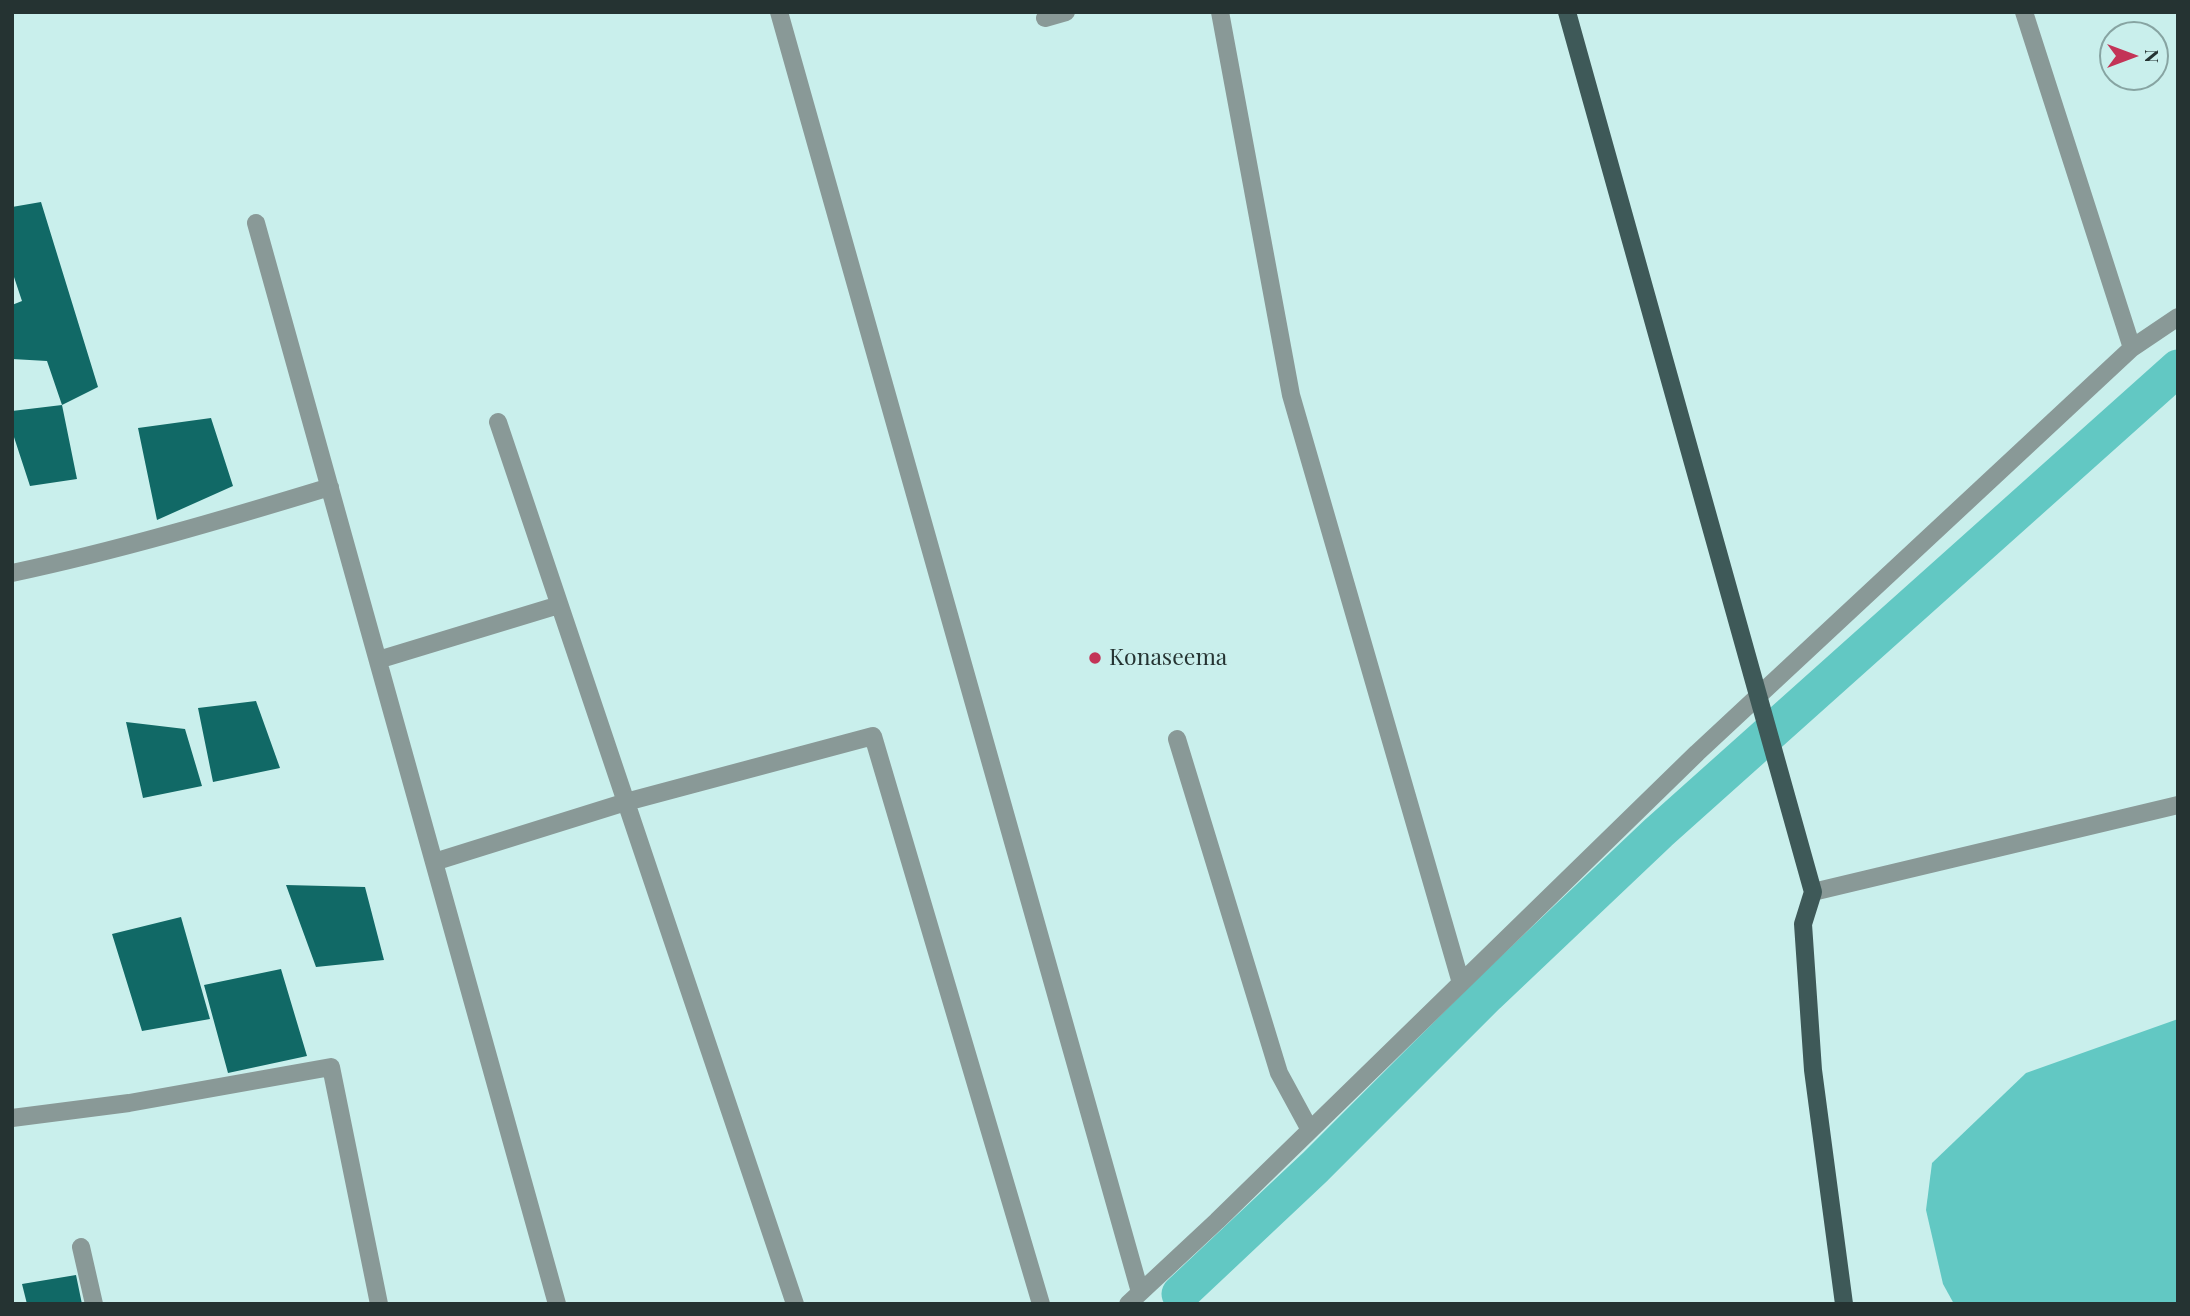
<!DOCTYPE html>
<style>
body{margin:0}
#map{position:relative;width:2190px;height:1316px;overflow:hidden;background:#c9efec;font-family:"Playfair Display",serif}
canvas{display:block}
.frame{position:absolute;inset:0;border:14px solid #253332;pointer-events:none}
.north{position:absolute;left:2099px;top:21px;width:70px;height:70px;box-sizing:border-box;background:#c9efec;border:2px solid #87a4a2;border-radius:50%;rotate:90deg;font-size:19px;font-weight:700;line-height:28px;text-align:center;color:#253332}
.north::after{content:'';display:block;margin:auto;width:24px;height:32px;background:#c33457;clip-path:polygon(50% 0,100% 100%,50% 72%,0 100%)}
</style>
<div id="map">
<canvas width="2190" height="1316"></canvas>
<div class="frame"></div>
<div class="north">N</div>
</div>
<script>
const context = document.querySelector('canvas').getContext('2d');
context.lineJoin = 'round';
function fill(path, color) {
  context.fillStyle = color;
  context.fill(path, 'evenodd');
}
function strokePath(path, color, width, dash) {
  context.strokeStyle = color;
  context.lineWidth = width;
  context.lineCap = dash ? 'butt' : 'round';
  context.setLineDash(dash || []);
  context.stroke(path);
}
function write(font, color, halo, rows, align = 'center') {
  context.font = font + ' "Playfair Display",serif';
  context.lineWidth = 7;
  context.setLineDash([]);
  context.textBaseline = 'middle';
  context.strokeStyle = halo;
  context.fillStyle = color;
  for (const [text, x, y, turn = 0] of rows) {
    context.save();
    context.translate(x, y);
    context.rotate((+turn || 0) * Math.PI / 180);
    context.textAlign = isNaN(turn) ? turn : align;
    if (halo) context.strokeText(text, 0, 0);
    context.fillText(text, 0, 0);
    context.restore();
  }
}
const water = new Path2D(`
 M2178,1019V1304H1954L1943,1284L1926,1210L1932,1163L2026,1073Z`);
const canal = new Path2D(`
 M1180,1294L1315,1167L1487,995L1659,832L2178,368`);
const building = new Path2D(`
 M41,202L98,387L62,405L47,361L12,359V305L22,301L12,271V207Z
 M62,405L77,479L30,486L12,431V411Z
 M211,418L233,486L157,520L138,428Z
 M256,701L280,768L213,782L198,708Z
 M126,722L185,729L202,786L143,798Z
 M286,885L365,887L384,960L316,967Z
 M181,917L210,1019L142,1031L112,934Z
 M281,969L307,1056L228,1073L204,985Z
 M76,1275L82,1304H27L22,1284Z`);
const minor = new Path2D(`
 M779,12L1140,1292
 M1220,12L1291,395L1461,983
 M2024,12L2132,348
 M1045,18L1066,12
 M256,223L557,1304
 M498,422L795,1304
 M12,573C120,550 225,519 330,487
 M378,660L559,605
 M1177,739L1279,1073L1310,1130
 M434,862L626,802L873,736L1041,1304
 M1813,892L2178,805
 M12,1118L129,1103L331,1067L379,1304
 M81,1247L94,1304
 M1128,1304L1217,1221L1697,753L2132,348L2178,317`);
const major = new Path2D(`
 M1567,12L1813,892L1803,924L1813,1070L1844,1304`);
const markers = [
 [1095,658,7,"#c33457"]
];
const poiNames = [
 ["Konaseema",1109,658]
];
fill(water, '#62c8c3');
strokePath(canal, '#62c8c3', 37);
fill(building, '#116966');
strokePath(minor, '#899997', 18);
strokePath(major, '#3e5958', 18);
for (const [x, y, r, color] of markers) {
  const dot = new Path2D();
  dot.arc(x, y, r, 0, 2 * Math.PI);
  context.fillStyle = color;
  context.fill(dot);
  strokePath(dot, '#c9efec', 2.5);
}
write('23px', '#253332', '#c9efec', poiNames, 'left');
</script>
